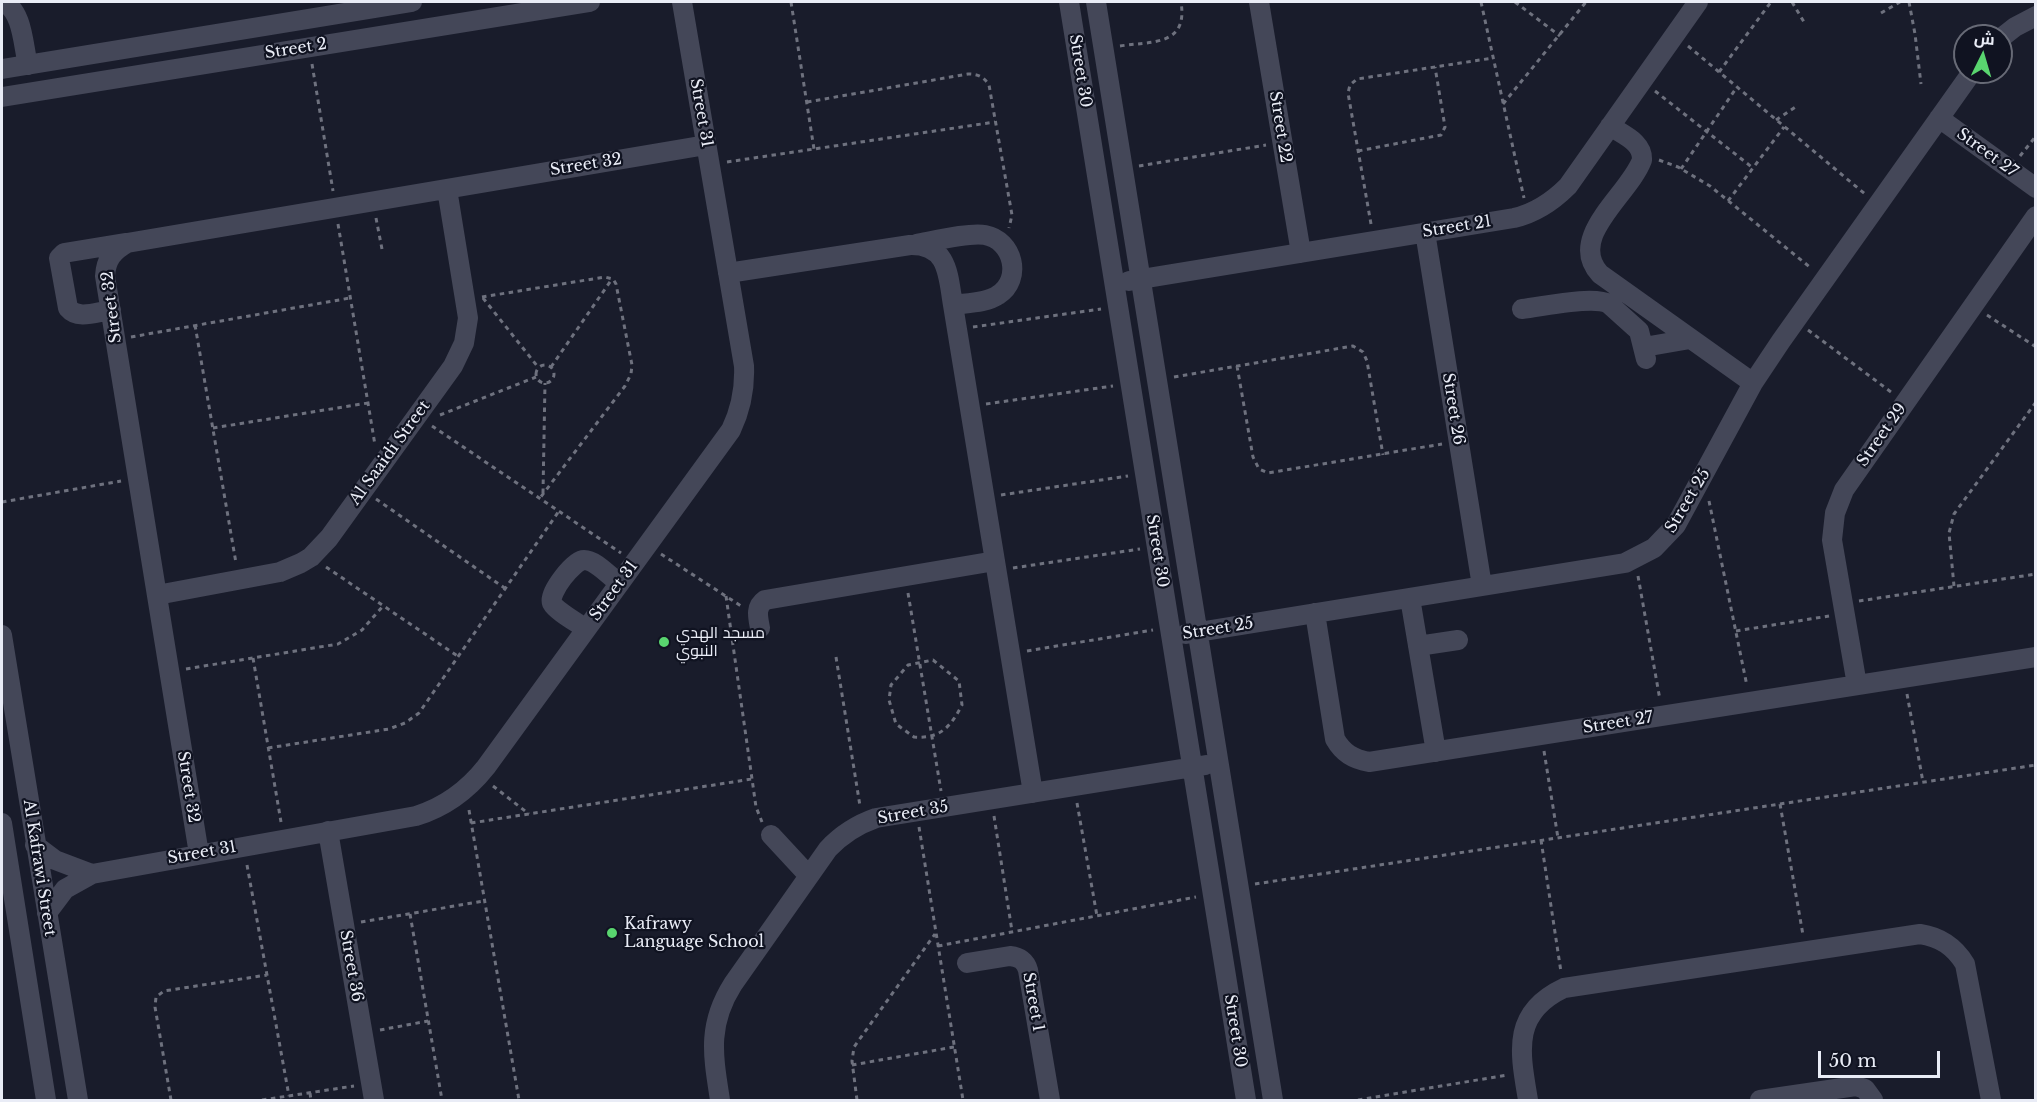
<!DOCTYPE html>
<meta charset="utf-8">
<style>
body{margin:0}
#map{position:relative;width:2037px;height:1102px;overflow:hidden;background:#191c2b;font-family:"Libre Baskerville",Cairo,serif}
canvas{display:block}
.frame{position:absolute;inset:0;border:3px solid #e9ecf6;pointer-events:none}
.north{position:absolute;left:1953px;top:24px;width:60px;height:60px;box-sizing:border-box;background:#101321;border:2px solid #676a76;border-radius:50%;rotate:5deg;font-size:16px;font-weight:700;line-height:24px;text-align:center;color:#e9ecf6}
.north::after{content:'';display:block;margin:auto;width:21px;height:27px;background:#59d56f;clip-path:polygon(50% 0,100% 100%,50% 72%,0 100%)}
.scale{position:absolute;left:1818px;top:1051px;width:122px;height:27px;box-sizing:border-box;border:3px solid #e9ecf6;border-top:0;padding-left:8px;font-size:18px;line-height:21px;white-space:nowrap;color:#e9ecf6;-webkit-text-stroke:4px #101321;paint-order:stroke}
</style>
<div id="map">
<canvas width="2037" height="1102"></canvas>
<div class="frame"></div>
<div class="north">ش</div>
<div class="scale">50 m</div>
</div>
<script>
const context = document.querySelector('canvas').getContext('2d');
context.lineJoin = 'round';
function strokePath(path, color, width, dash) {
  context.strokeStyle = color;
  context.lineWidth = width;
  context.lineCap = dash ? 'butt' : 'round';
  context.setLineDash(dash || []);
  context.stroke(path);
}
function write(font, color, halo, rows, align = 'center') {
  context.font = font + ' "Libre Baskerville",Cairo,serif';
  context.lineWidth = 4.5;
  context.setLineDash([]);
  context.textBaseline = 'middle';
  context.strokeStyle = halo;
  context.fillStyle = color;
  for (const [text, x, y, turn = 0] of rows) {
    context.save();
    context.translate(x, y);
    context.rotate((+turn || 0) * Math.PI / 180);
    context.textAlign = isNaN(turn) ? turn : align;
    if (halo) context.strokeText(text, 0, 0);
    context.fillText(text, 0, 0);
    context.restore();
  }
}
const path = new Path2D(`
 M791,2L814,149
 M1481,2L1524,198
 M1515,2L1560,36
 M1792,2L1804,22
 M1909,2L1915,34L1921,84
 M1881,13L1900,2
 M1120,46C1153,41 1188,46 1181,2
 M1688,46L1865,194
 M312,64L333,191
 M1719,72L1771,2
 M1655,91L1753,168
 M807,102L968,74C978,74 984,77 989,85L1012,215L1009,228
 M1503,104L1586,2
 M1776,120L1797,106
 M1358,151L1441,135L1445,127L1435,67
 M2020,156L2036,136
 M1659,160L1678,167L1710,186L1811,268
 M727,162L995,122
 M1139,166L1266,145
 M1681,169L1737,87
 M1728,201L1784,127
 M376,218L382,249
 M338,224L375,445
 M1371,224L1348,93L1350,85L1357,79L1493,58
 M482,297L605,277L613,279L616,284L632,365L631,374L625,386L540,498
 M483,298L538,367
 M1987,315L2036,347
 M195,325L236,563
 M973,327L1101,309
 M1808,330L1891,392
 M131,337L350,298
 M536 374a9 9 0 1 1 18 0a9 9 0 1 1-18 0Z
 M1237,366L1253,457L1259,469L1268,473L1442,444
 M551,367L612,279
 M1174,377L1353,346L1363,352L1367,361L1383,455
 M986,404L1113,386
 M440,415L536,377
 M432,426L621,553
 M213,428L368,403
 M543,493L545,383
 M1001,495L1128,476
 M376,499L506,589
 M1709,501L1747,686
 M2,502L121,481
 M661,554L741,606
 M326,567L459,657
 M1013,568L1140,549
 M1638,576L1660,700
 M1954,586L1949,533L1954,514L2036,402
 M908,593L941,791
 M726,596L756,807L762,822
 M1859,601L2036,574
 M1736,631L1829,616
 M1027,651L1153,630
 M836,657L860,806
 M253,658L281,822
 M933,660L959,681L962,705C951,726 941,739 914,737L896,724L889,700L891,685L908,665Z
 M186,669L338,644L362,630L383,606
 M1907,694L1923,782
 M268,748L389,729L405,723L419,713L559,511
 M1544,751L1558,838
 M493,786L529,814
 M1077,803L1097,916
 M1780,804L1803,935
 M469,810L519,1100
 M994,816L1012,931
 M471,823L752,779
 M919,827L963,1100
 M1541,840L1561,972
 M247,865L289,1096
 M1255,884L2036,765
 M410,914L442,1100
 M361,922L484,901
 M938,946L1196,897
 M380,1030L428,1021
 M852,1065L954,1047
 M310,1093L311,1100
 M171,1100L155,1007L156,997L164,991L267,975
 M262,1100L354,1086
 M857,1100L852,1061L854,1047L935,934
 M1358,1100L1507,1075`);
const minor = new Path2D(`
 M3,2C23,11 23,45 28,65
 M1069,2L1246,1100
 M1096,2L1273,1100
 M1259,2L1301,253
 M2001,38L2015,27L2036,16
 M2,69L412,2
 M2,97L590,2
 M1939,118L2036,188
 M1610,126C1623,135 1643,142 1642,160C1629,195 1566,237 1600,274L1753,383
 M1425,232L1482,586
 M916,244C933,241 970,232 985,235C1013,240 1023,279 998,295C987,303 966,303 953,305
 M728,273L910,245C949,244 948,276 953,305L1033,793
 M1129,281L1514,218C1536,213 1552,202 1568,186L1698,2
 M1522,309C1542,307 1593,295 1609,304L1639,331L1646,359
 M111,310C96,312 78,320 68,308L59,258L64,253L125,243
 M1644,347L1690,339
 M157,595L280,572L301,563L311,557L329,538L453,366L464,343L468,318L447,189
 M1410,598L1436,752
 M1315,613L1335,739C1343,753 1353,759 1369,762L2036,657
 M760,628C758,617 755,607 765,600L995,561
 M586,629C578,623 556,611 552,603C548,593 574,560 584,560C596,560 610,577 619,583
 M1186,634L1625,563L1654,548L1676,525L1753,383L1781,341L1972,72
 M2,635L78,1100
 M1418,646L1458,640
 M1857,685L1832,540L1835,513L1844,490L2036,216
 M2,823L46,1100
 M328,831L374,1100
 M771,835L809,876
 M35,845L55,860L92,874
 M199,854L105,276C106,259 113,251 127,243L706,145
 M47,913L65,889L92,874L416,816C445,807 467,791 486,767L731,430C741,409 745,389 744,366L682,2
 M967,963L1010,956C1019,957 1025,960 1028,970L1050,1100
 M720,1100C713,1055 707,1025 733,984L828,849C842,834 856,825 876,818L1206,765
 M1528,1100C1520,1052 1511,1013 1564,988L1920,934C1940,937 1954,946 1965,964L1991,1100
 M1760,1100L1856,1086L1865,1089L1873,1100`);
const markers = [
 [664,642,6,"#59d56f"],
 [612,933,6,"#59d56f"]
];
const streetNames = [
 ["Street 2",296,49,-9],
 ["Street 30",1080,71,81],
 ["Street 31",701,113,80],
 ["Street 22",1280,127,81],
 ["Street 27",1987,153,36],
 ["Street 32",586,165,-9],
 ["Street 21",1457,227,-9],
 ["Street 32",112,307,-97],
 ["Street 26",1453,409,81],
 ["Street 29",1882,435,-55],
 ["Al Saaidi Street",390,453,-54],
 ["Street 25",1688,501,-59],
 ["Street 30",1157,551,81],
 ["Street 31",614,591,-54],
 ["Street 25",1218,629,-9],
 ["Street 27",1618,723,-9],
 ["Street 32",188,787,81],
 ["Street 35",913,813,-10],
 ["Street 31",202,853,-10],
 ["Al Kafrawi Street",39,868,81],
 ["Street 36",351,966,80],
 ["Street 1",1033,1002,80],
 ["Street 30",1235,1031,81]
];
const poiNames = [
 ["مسجد الهدي",676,633],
 ["النبوي",676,651],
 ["Kafrawy",624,924],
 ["Language School",624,942]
];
strokePath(path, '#6e717e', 3, [4.5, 4.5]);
strokePath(minor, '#444758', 20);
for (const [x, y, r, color] of markers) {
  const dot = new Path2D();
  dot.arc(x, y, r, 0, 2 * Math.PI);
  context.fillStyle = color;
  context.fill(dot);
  strokePath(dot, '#101321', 2);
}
write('16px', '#e9ecf6', '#101321', streetNames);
write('16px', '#e9ecf6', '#101321', poiNames, 'left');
</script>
